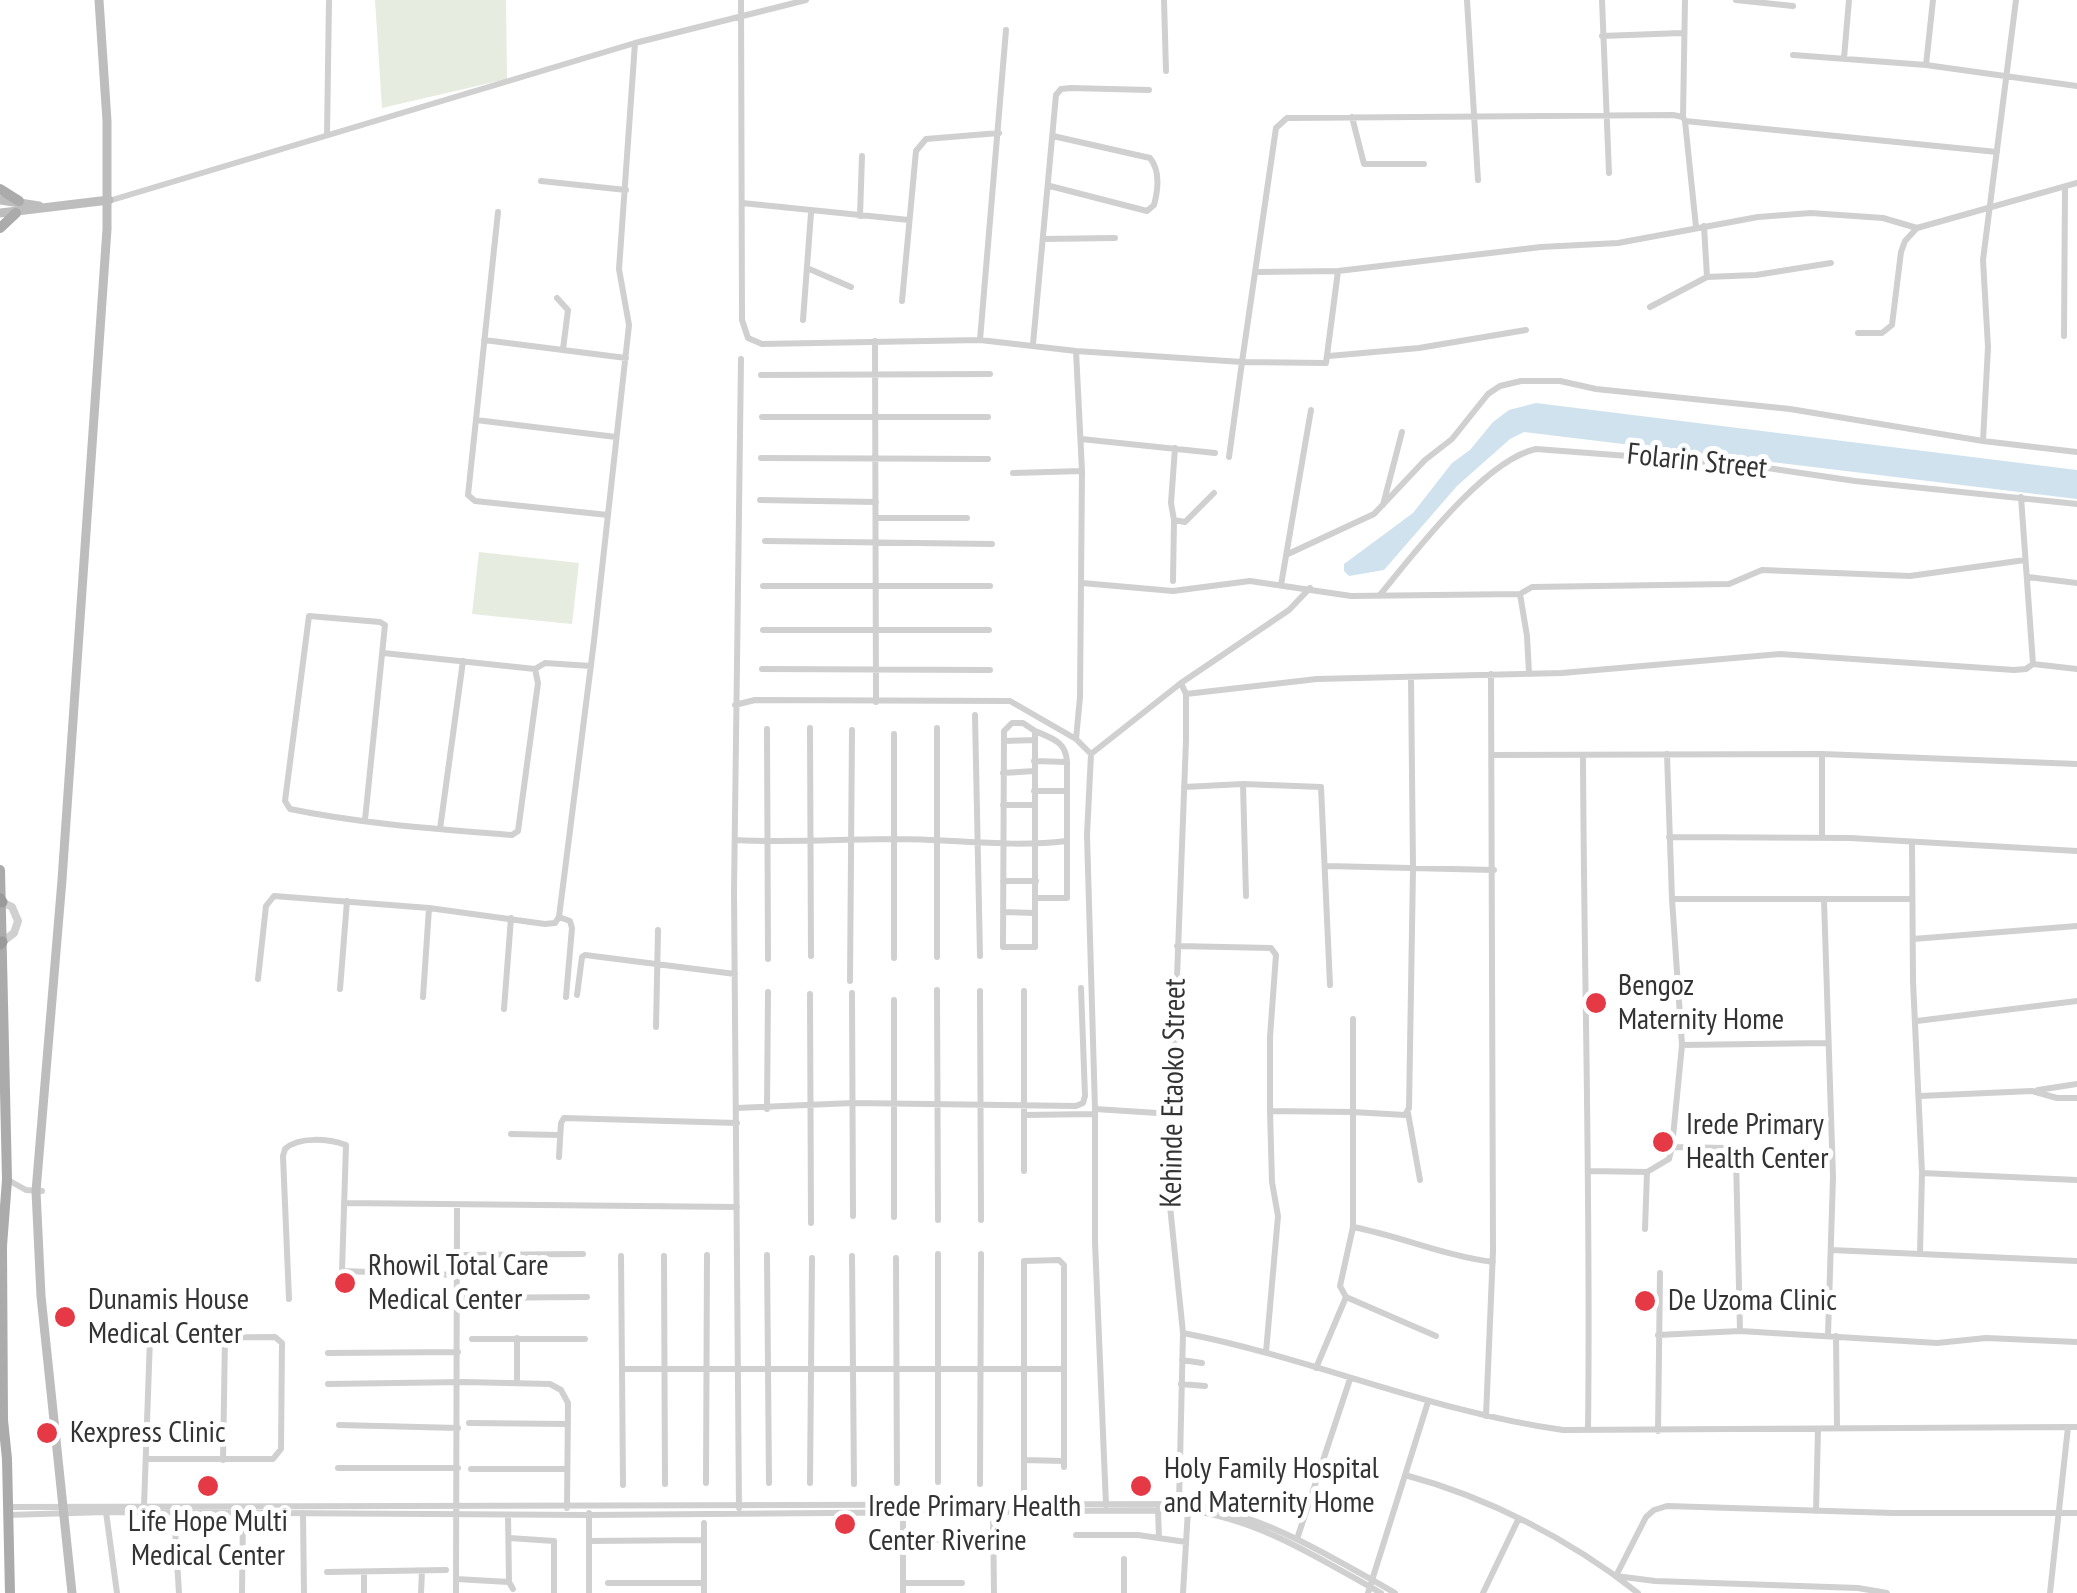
<!DOCTYPE html>
<style>
body{margin:0}
canvas{display:block;background:#fff}
</style>
<canvas width="2077" height="1593"></canvas>
<script>
const context = document.querySelector('canvas').getContext('2d');
context.lineJoin = 'round';
function fill(path, color) {
  context.fillStyle = color;
  context.fill(path, 'evenodd');
}
function strokePath(path, color, width, dash) {
  context.strokeStyle = color;
  context.lineWidth = width;
  context.lineCap = dash ? 'butt' : 'round';
  context.setLineDash(dash || []);
  context.stroke(path);
}
function write(font, color, halo, rows, align = 'center') {
  context.font = font + ' "PT Sans Narrow",sans-serif';
  context.lineWidth = 10;
  context.setLineDash([]);
  context.textBaseline = 'middle';
  context.strokeStyle = halo;
  context.fillStyle = color;
  for (const [text, x, y, turn = 0] of rows) {
    context.save();
    context.translate(x, y);
    context.rotate((+turn || 0) * Math.PI / 180);
    context.textAlign = isNaN(turn) ? turn : align;
    if (halo) context.strokeText(text, 0, 0);
    context.fillText(text, 0, 0);
    context.restore();
  }
}
const green = new Path2D(`
 M375,0H506L507,79L382,108Z
 M479,552L579,563L572,624L472,614Z`);
const water = new Path2D(`
 M1536,403L2077,470V499L1524,432L1510,439L1457,486L1384,570L1349,576L1344,571V564L1413,513L1452,463L1470,450L1493,422L1509,410Z`);
const minor = new Path2D(`
 M741,0L742,320L748,338L762,344L980,340L1076,351L1242,362L1276,128L1287,118L1673,115L1683,117L1685,121L1997,152
 M1164,0L1166,71
 M1467,0L1478,180
 M1602,0L1609,173
 M1736,0L1793,6
 M1602,36L1682,33
 M1793,55L1926,65L2077,86
 M1844,58L1849,0
 M1926,65L1933,0
 M1352,117L1364,164H1424
 M1683,117L1685,0
 M1685,121L1696,227
 M327,135L329,0
 M541,181L626,190
 M1050,186L1147,211L1154,205C1158,190 1160,170 1150,158L1053,136
 M112,200L635,43L806,0
 M742,203L909,220
 M498,212L468,495L475,501L608,515
 M860,216L862,156
 M1043,239L1115,238
 M807,268L851,287
 M1258,272L1338,271L1541,247L1618,243L1758,217L1811,213L1883,218L1917,228
 M1707,277L1756,275L1831,263
 M557,298L568,310L563,349
 M902,301L916,151L926,139L999,133
 M1650,307L1707,277L1704,226
 M803,320L811,213
 M1858,333H1882L1892,325L1901,252L1905,241L1917,228L2077,183
 M2064,336L2065,188
 M484,340L626,358
 M980,340L1006,30
 M875,341L876,702
 M1033,344L1056,95L1061,89L1071,88L1149,90
 M1076,351L1082,471L1080,697L1076,739
 M1329,356L1419,348L1526,330
 M761,375L990,374
 M762,417H988
 M476,420L616,437
 M1081,439L1215,453
 M1983,441L1988,347L1983,260L2016,0
 M1175,448L1171,503L1174,520L1185,522L1214,493
 M1229,457L1242,362L1326,363L1338,271
 M761,458L988,459
 M1013,473L1082,471
 M2021,497L2033,664
 M760,500L876,502
 M1383,505L1402,432
 M876,518H967
 M765,541L992,544
 M1288,554L1374,514L1425,460L1452,439L1488,394L1500,386L1521,381H1560L1596,389L1790,409L1983,441L2077,452
 M2028,577L2077,583
 M1173,581L1174,520
 M1082,583L1173,591L1250,581L1351,596L1520,594L1532,587L1729,584L1762,570L1910,576L2025,560
 M1281,585L1311,410
 M763,586H990
 M1520,594L1527,636L1529,673
 M1379,596C1413,555 1484,460 1536,449L1747,465L1855,481L2077,504
 M763,630H989
 M383,653L535,669L545,663L591,666
 M762,669L990,670
 M1186,694L1317,679L1562,673L1780,654L2014,670L2026,669L2033,664L2077,669
 M735,705L755,700L1010,701L1076,739L1091,754
 M975,715L980,956
 M1012,723H1023L1035,731V947H1003L1004,731Z
 M810,728L811,956
 M937,728V957
 M767,729L768,959
 M1035,731C1051,738 1066,741 1067,762V898H1037
 M1004,741L1035,740
 M1492,755L1822,754L2077,764
 M1583,756C1584,981 1591,1205 1588,1430
 M1034,761L1067,762
 M1003,773L1034,771
 M1243,784L1246,896
 M1184,787L1243,784L1321,787L1330,985
 M1034,791H1066
 M1003,805H1035
 M365,820L385,625L380,622L309,616L285,801L290,809C362,824 438,829 512,835L518,831L538,683L535,669
 M440,829L463,661
 M1669,837L1850,838L2077,851
 M1822,838V754
 M735,840C789,843 842,839 896,839C953,839 1010,848 1066,841
 M1912,842L1913,981L1922,1173L1920,1253
 M1327,866L1494,870
 M1003,881H1036
 M1672,899H1911
 M1824,900L1833,1177L1828,1335
 M1003,912L1035,913
 M559,917L570,921L572,928L566,997
 M1913,939L2077,926
 M1177,946L1271,948L1276,955L1270,1037V1111L1272,1182L1278,1216L1266,1352
 M894,958V734
 M258,979L266,906L274,896L429,908L545,924L555,923L559,917L594,641L629,325L619,269L635,43
 M850,981L852,730
 M340,989L347,901
 M937,990L938,1220
 M980,991L981,1220
 M852,993L853,1216
 M810,994L811,1223
 M577,995L582,957L585,955L735,974
 M423,997L429,908
 M504,1009L511,918
 M1353,1019V1112L1405,1115L1409,1108L1413,869L1411,677
 M1917,1021L2077,1001
 M656,1027L658,930
 M1682,1045L1826,1043
 M2038,1090L2077,1084
 M1920,1096L2032,1091L2057,1098H2077
 M737,1108L853,1103L1076,1106L1083,1103L1085,1096L1081,988
 M767,1109L768,992
 M1095,1109L1173,1114
 M1270,1111L1353,1112V1227L1340,1286L1346,1297L1316,1368
 M1408,1113L1420,1180
 M1024,1115L1095,1114
 M511,1134L559,1135
 M1672,1147L1726,1148L1736,1158L1740,1331
 M559,1157L561,1123L564,1118L737,1123
 M1024,1171V991
 M1590,1171L1647,1172L1669,1159L1672,1147L1682,1045L1672,899L1667,754
 M1922,1173L2077,1180
 M8,1180L26,1190L42,1191
 M344,1203L737,1207
 M894,1217V1000
 M1353,1227C1400,1236 1445,1256 1493,1262
 M1645,1229L1647,1172
 M1831,1250L2077,1261
 M458,1255L583,1254
 M767,1255L769,1483
 M621,1256L623,1485
 M664,1256L665,1484
 M852,1256L854,1484
 M896,1258L897,1483
 M1346,1297L1436,1336
 M458,1298L587,1297
 M289,1299L283,1156L285,1149C299,1136 329,1139 346,1145L342,1271L458,1275
 M1183,1333C1312,1358 1432,1412 1563,1430L2068,1427
 M1658,1335L1740,1331L1937,1343L1986,1338L2077,1342
 M1836,1336L1837,1427
 M472,1339H585
 M328,1353L458,1352
 M1182,1360L1202,1363
 M622,1369H1063
 M517,1382V1338
 M328,1384L464,1382L550,1384L561,1390L568,1403L567,1508
 M1181,1384L1205,1386
 M1486,1416L1493,1251L1491,674
 M469,1423L568,1424
 M339,1425L458,1428
 M1658,1431L1660,1273
 M223,1460L225,1337
 M1024,1460L1064,1461
 M338,1468H458
 M471,1469H567
 M1405,1475C1488,1497 1571,1540 1638,1593
 M938,1482V1254
 M706,1483L707,1255
 M810,1483L812,1258
 M980,1484L981,1254
 M1024,1504V1261L1059,1260L1064,1265V1467
 M1179,1504L1183,1333L1170,1206V1162L1186,740V694L1181,683
 M1106,1505L1095,1242V1109L1087,835L1091,754L1181,683L1289,610L1310,588
 M144,1506L150,1338L275,1337L282,1343L281,1449L273,1459H147
 M8,1507L1189,1504C1265,1515 1328,1555 1395,1593
 M739,1508L734,892L741,359
 M993,1509L994,1593
 M1158,1510L1159,1538
 M1816,1511L1818,1429
 M106,1512L117,1593
 M174,1513L179,1593
 M303,1513L304,1593
 M8,1515L106,1512L589,1515L1188,1510C1261,1520 1318,1558 1381,1593
 M508,1515L509,1582L513,1589
 M1076,1535H1138L1186,1542
 M509,1538L554,1541V1593
 M903,1539L963,1540
 M1297,1539L1350,1379
 M589,1541L704,1540
 M1124,1559V1593
 M327,1572L446,1570
 M364,1572V1593
 M1616,1576L1646,1517L1654,1510L1667,1506L1893,1513H2077
 M1616,1576L1655,1581L1858,1588L1887,1593
 M456,1579L509,1582
 M608,1583H704
 M903,1583H962
 M242,1593L243,1513
 M421,1593L422,1571
 M456,1593L457,1206
 M589,1593V1513
 M704,1593V1523
 M903,1593V1509
 M1183,1593L1188,1510
 M1368,1593L1428,1402
 M1483,1593L1518,1520
 M2050,1593L2068,1427H2077`);
const tertiary = new Path2D(`
 M2,942L14,933L18,921L12,907L2,902`);
const secondary = new Path2D(`
 M0,200L39,206
 M0,213L109,200
 M72,1593L41,1296L36,1191L62,880L107,229V121L99,0`);
const primary = new Path2D(`
 M0,189L19,201
 M0,228L16,213
 M0,870L7,1180L2,1246L3,1420L7,1459L10,1593`);
const motorwayBridge = new Path2D(`
 M0,899L2,902
 M0,944L2,942`);
const markers = [
 [1596,1003,12,"#e63946"],
 [1663,1142,12,"#e63946"],
 [345,1283,12,"#e63946"],
 [1645,1301,12,"#e63946"],
 [65,1317,12,"#e63946"],
 [47,1433,12,"#e63946"],
 [208,1486,12,"#e63946"],
 [1141,1486,12,"#e63946"],
 [845,1524,12,"#e63946"]
];
const streetNames = [
 ["Folarin Street",1697,462,6],
 ["Kehinde Etaoko Street",1174,1093,-89]
];
const poiNames = [
 ["Bengoz",1618,986],
 ["Maternity Home",1618,1020],
 ["Irede Primary",1686,1125],
 ["Health Center",1686,1159],
 ["Rhowil Total Care",368,1266],
 ["Medical Center",368,1300],
 ["Dunamis House",88,1300],
 ["Medical Center",88,1334],
 ["De Uzoma Clinic",1668,1301],
 ["Kexpress Clinic",70,1433],
 ["Holy Family Hospital",1164,1469],
 ["and Maternity Home",1164,1503],
 ["Irede Primary Health",868,1507],
 ["Center Riverine",868,1541],
 ["Life Hope Multi",208,1522,"center"],
 ["Medical Center",208,1556,"center"]
];
fill(green, '#e6ecdf');
fill(water, '#cfe2ee');
strokePath(minor, '#d0d0d0', 6);
strokePath(tertiary, '#d0d0d0', 8);
strokePath(secondary, '#bdbdbd', 9);
strokePath(primary, '#ababab', 10);
strokePath(motorwayBridge, '#9a9a9a', 11);
for (const [x, y, r, color] of markers) {
  const dot = new Path2D();
  dot.arc(x, y, r, 0, 2 * Math.PI);
  context.fillStyle = color;
  context.fill(dot);
  strokePath(dot, '#fff', 4);
}
write('30px', '#333', '#fff', streetNames);
write('30px', '#333', '#fff', poiNames, 'left');
</script>
